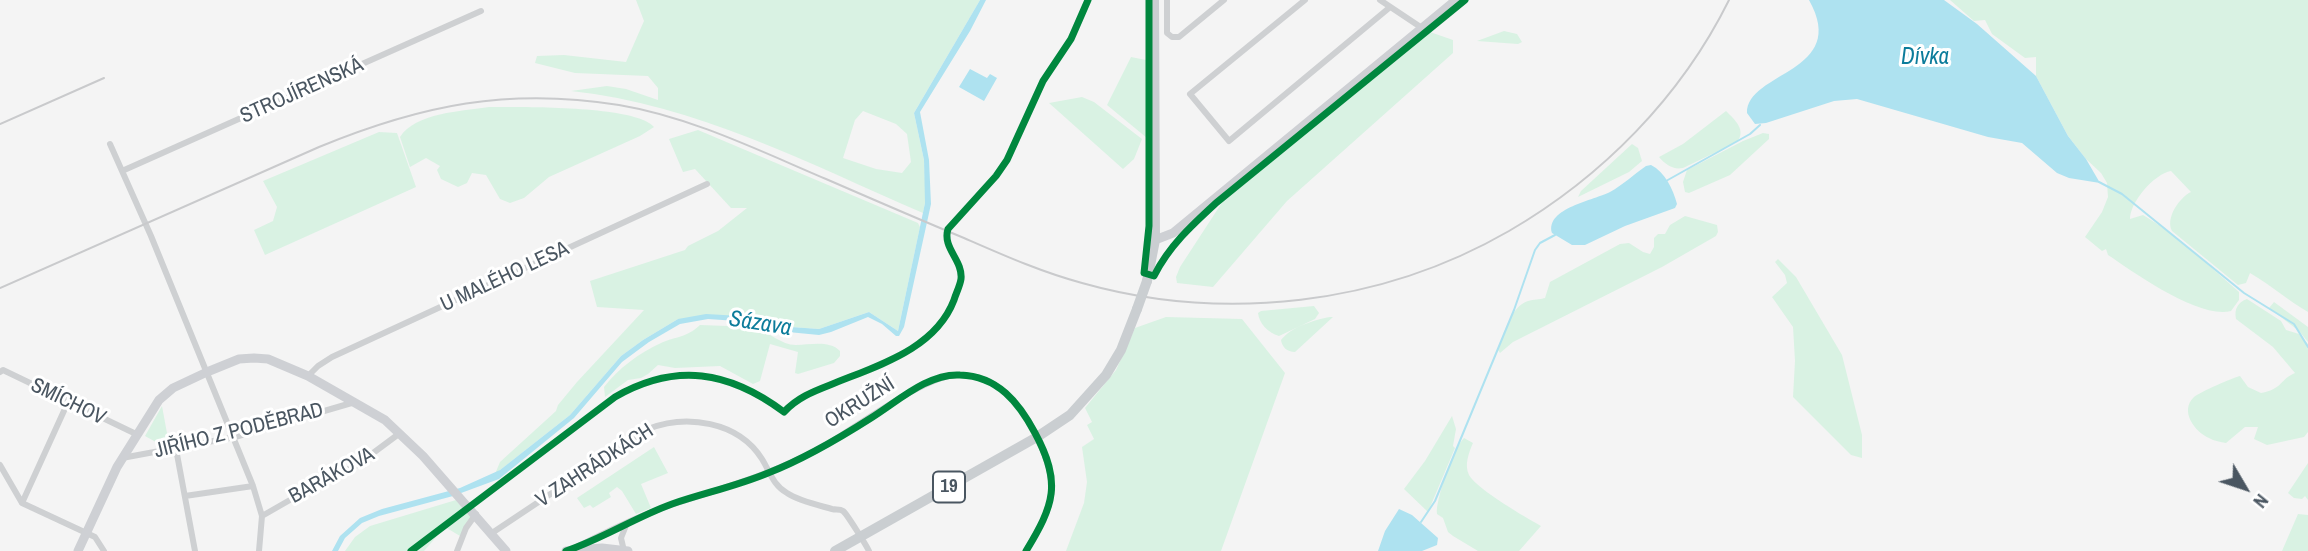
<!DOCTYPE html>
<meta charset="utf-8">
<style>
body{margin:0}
#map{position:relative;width:2308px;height:551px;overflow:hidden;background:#f4f4f4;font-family:"Archivo Narrow",sans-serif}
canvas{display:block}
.north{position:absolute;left:2210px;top:453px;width:70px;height:70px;-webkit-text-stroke:5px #fff;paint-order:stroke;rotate:129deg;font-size:19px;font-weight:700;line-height:28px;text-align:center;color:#4a5661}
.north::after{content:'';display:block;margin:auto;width:24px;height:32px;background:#4a5661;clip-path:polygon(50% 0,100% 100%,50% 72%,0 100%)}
</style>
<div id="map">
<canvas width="2308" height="551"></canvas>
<div class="north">N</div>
</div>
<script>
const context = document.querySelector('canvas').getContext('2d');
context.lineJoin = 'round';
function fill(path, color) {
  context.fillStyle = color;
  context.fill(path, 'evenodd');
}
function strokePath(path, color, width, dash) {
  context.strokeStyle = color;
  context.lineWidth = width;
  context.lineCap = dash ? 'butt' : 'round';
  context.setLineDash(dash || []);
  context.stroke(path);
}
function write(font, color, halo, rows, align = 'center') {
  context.font = font + ' "Archivo Narrow",sans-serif';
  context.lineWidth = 6;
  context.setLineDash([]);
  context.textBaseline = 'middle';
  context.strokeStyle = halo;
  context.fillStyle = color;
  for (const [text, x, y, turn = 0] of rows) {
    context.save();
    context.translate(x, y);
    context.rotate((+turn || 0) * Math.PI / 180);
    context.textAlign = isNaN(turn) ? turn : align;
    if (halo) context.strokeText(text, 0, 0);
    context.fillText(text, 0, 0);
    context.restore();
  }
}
const green = new Path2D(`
 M636,0H980L914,113L924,160L926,198L923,213C809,164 696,104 571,91L607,86L626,89L658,100V88L648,76L575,73L535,63L537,56L564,55L626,62L644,21ZM863,111L896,124L907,134L911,162L902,173L876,169L843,158L855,120Z
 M1950,0H2308V312C2287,300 2271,285 2250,273L2246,283L2238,285L2172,231C2165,218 2180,197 2191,192L2171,171C2154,174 2130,202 2130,219L2143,215C2179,236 2209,266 2239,292V300L2231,311C2198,319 2135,273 2108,255L2106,249L2102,251L2085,237L2102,212L2108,197L2107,183L2101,173L2086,159L2068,136L2036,76V57L2025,58L1992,34L1985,20L1974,21Z
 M1504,31L1517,34L1522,42L1518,44L1477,41Z
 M1430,32L1453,40V53L1287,201L1213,287L1177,283L1176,277L1180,267L1223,201Z
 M1131,57L1146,60L1147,138L1107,105Z
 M1082,97L1094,102L1142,139L1134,159L1123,169L1049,103Z
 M489,107C519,107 636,105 654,127L640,136L549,177L524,198L510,203L500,199L486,175L472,173L467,183L458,187L441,179L437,170L440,166L426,158L410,167L400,137C415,113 462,111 489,107Z
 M1726,111C1734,119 1747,130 1737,142L1683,168C1673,170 1666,165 1659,157L1683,144Z
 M698,130L918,223L920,227L898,331L869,312L819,329L791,327L768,318L678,319L643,340L621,356L570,415L495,474L500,462L556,411L558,405L577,382L644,310L597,307L590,281L685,250L688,246L718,231L747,208H731L695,169L683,172L669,139Z
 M379,132L397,133L416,187L265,255L254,230L273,221L277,207L263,181Z
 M1763,133L1769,134V139L1730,175L1689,193L1685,192L1683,182L1687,170L1743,141Z
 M1632,144L1638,148L1642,161L1629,172L1578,197L1581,191Z
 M1685,216L1717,225L1718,232L1716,236L1662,267L1513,342L1500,353L1498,350C1503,335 1511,306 1528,301C1534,299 1539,300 1545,298L1550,282L1620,244L1629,243L1643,252L1650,254L1654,247V238L1658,234H1665L1670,225Z
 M1778,259L1796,277L1842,355L1862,435V458L1851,455L1793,397L1795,361L1793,327L1772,297L1787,283L1785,275L1775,262Z
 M2247,299L2281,321L2286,330L2299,334L2308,344V432L2304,437L2267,445L2254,439L2258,427H2245L2226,443C2221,442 2214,441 2209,438C2195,432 2179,411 2194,397C2200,392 2232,378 2240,376L2248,387L2261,393C2283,389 2280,379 2295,373L2273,347L2236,319C2234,309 2238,302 2247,299Z
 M2274,302L2308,327V342L2299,331L2269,308Z
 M1314,306L1319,313L1315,319L1279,336C1268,333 1259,323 1258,313L1261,311Z
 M1166,317L1242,319L1285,373L1221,551H1066L1084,503L1087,482L1082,447L1094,439L1087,425L1092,422L1085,408L1116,370L1135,328Z
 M1330,317H1333L1295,352C1287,352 1282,347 1281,340C1291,327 1314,320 1330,317Z
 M700,325L755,327C769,332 781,345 796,345C810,345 829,340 840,351V356L834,363L798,374L795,373L798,352L770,344L760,381L753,384L720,366L675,368L658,365L648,374L641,378L628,380L605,397L604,387C619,368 639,353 661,343C677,336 686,338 700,325Z
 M162,406L169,444L163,446L145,436Z
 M1452,416L1456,429L1453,446L1455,448L1428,512L1404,489L1425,461Z
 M1464,438L1473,443C1469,452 1464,465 1469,475C1478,490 1525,517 1541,526L1519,551H1478L1453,536L1448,532L1443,518L1437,514C1435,501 1454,447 1464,438Z
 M654,447L668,473L641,484L651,508L636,514L622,491L617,487L609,493L611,497L593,508L590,505L584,508L577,498Z
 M2308,463V500L2305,496L2302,499L2294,498L2288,493Z
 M456,500L471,517L460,536L445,527L424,551H345L355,537L370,526Z
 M2298,514L2308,515V551H2282Z`);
const water = new Path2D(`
 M980,0H986L970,31L920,112L929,160L931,204L904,327L899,336H896L882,324L868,317L831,332L819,335L788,332L766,323L708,319L680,324L649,342L622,362L574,418L499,479L453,496L379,516L362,523L345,538L338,551H332L340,536L360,518L382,509L460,488L500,470L570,415L621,356L643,340L678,319L706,314L741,316L771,319L791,327L819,329L869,312L898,331L925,203L924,160L914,113Z
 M1809,0H1944L1977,24L2036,76L2068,136L2086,159L2100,183L2069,178L2057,173L2022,143L1988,137L1857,99L1834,101L1766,123L1755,124L1747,113C1747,71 1850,73 1809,0Z
 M970,69L987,78L990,74L997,78L984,101L959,87Z
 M1651,165C1665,172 1673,189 1677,204L1675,208L1625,226L1585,245H1572L1552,233C1545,208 1595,200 1610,192C1623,185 1634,174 1646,166Z
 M1399,509L1412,515L1438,538L1437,545L1422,551H1378L1385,531Z`);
const stream = new Path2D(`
 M1666,181L1750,134L1760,125
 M2099,182L2122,194L2244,293L2294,324L2308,347
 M1421,522L1435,501L1514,310L1535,250L1540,243L1555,235`);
const street = new Path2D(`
 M1167,0V33L1172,37H1179L1224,0
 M1305,0L1190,94L1229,141L1389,8
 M1380,0L1422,28
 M110,144L151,236L253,486L262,516L259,551
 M122,171L481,11
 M0,372L3,370L136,434
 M308,376L318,366L332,357L707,184
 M176,449L195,551
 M122,458L235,437L355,402
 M0,465L22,503L95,537L104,551
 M185,496L253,486
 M22,503L68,402
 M262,516L316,485L357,465L400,433
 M492,533L648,429C686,414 738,421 762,459C770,472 773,485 787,493C799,501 818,505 832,509C836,510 840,509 843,511C847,514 866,545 869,551
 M572,549C605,533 639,515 674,504C723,488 773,474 819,449C852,431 925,374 959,375C998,375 1022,405 1037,437C1061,488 1054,504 1026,551
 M457,551L466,528L476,514
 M624,551L621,538L627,523`);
const secondary = new Path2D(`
 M1155,240L1173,233L1456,0
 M78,551L117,467L159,400L173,388L207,372L239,359L254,358L268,359L308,376L385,420L423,456L506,551
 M566,551L602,548L628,551`);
const primary = new Path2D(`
 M1147,281L1155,240L1154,0
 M835,551L1037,437L1070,415L1106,375L1121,350L1137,309`);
const rail = new Path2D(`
 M0,124L104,78
 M0,288L319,147C421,105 509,87 619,105C691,117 760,151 826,179C872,199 918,219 964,238C1003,255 1041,272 1082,283C1224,323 1381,305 1509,231C1602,177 1681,97 1729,0`);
const primaryBridge = new Path2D(`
 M1137,309L1147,281`);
const cycleway = new Path2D(`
 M1149,0V226L1144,273L1154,276C1169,246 1192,225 1216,203L1465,0
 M411,551L615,397C676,362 729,371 784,412C797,398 812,392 830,385C876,366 935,350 954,300C956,293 960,286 961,279C963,260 942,248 948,229L996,176L1007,160L1043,81L1071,39L1088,0
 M566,551C602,539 636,517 672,504C704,493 737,486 768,473C804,459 838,439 871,418C897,402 928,373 960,375C998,376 1019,403 1035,433C1062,483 1054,505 1026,551`);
const shields = [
 [949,487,32]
];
const shieldNames = [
 ["19",949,487]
];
const streetNames = [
 ["STROJÍRENSKÁ",302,91,-24],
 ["U MALÉHO LESA",505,277,-25],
 ["SMÍCHOV",68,402,26],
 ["OKRUŽNÍ",860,403,-32],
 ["JIŘÍHO Z PODĚBRAD",239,431,-14],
 ["V ZAHRÁDKÁCH",595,466,-33],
 ["BARÁKOVA",332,476,-29]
];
const waterNames = [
 ["Dívka",1925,58],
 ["Sázava",760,324,9]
];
fill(green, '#d9f2e3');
fill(water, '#aee2f0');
strokePath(stream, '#aee2f0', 2);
strokePath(street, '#ced0d2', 6);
strokePath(secondary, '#ced0d4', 9);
strokePath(primary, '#caced1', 10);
strokePath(rail, '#c9cacc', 2);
strokePath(primaryBridge, '#caced1', 10);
strokePath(cycleway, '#00873e', 7);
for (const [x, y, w] of shields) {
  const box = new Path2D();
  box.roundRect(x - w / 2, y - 15.5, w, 31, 5);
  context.fillStyle = '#fff';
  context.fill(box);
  strokePath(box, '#4a5661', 2);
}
write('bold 19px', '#4a5661', null, shieldNames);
write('21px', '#4a5661', '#fff', streetNames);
write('italic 23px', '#0c7c9b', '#fff', waterNames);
</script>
